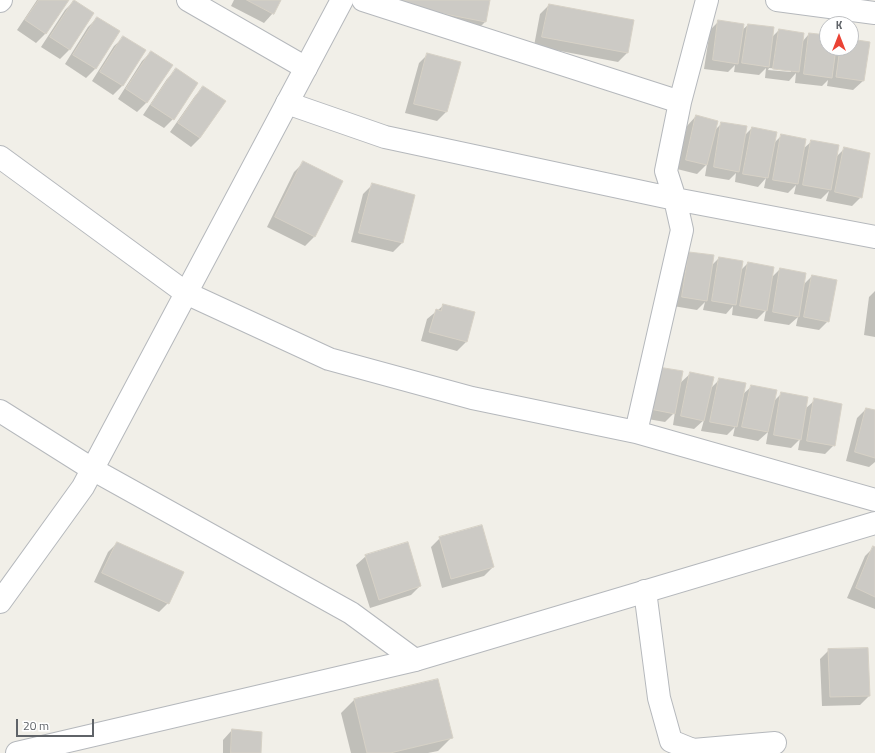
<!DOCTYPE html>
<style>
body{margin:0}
#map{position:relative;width:875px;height:753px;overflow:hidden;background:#f1efe8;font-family:"Titillium Web",sans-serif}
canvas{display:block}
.north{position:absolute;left:819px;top:16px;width:40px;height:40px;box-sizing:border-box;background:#fff;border:1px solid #bfc1c3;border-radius:50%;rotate:0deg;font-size:11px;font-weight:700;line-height:16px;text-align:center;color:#5f6368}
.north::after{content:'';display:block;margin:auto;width:14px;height:18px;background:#ea4335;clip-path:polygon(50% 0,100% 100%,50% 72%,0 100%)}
.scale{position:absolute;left:16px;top:719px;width:78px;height:18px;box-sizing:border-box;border:2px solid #5f6368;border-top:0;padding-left:5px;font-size:12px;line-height:14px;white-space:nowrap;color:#5f6368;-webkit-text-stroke:3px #fff;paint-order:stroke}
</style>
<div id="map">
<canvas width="875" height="753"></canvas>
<div class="north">K</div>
<div class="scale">20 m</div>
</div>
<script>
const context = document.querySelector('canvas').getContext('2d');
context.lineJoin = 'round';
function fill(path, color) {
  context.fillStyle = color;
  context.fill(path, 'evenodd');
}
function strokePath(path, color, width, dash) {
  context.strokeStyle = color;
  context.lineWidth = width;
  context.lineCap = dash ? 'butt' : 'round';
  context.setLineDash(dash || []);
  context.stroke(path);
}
const shadow = new Path2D(`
 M37,0H68L45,34L36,43L17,30Z
 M234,0H280L273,13L264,23L231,6Z
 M389,0H489L485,22L472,35Z
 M74,1L93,13L69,50L60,59L41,47L65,10Z
 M549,5L633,20L627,53L618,62L534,46L540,14Z
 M97,18L118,32L95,69L86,78L65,64L88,27Z
 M719,21L741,31L748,25L772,37L779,30L802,42L809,34L827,36V48H851V40L869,42L863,81L853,90L827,86L828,80L822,86L795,83L796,73L789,81L765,78L766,68L759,75L734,72L735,65L728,72L704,69L710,30ZM769,68L791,70V72L768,70Z
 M124,37L145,51L122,86L113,95L92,81L114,46Z
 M151,52L171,65L146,103L137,112L118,99L142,61Z
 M428,54L446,112L437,121L405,113L419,63Z
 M176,70L197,83L173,119L164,128L143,115L167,79Z
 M204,87L200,138L191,147L170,132L195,96Z
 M696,116L715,130L722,123L744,136L752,128L773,144L782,135L803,149L812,141L836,157L845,148L861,197L852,206L826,201L829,191L821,199L794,194L796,185L788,193L764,188L766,178L758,187L735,182L736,173L729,180L705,176L707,164L697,174L677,169L687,126Z
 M303,163L342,182L314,237L305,246L267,227L294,172Z
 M372,185L414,195L402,243L393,252L351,242L363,194Z
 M689,253L711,266L719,258L740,271L748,263L771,278L780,269L803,285L812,276L828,321L819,330L796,326L798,317L789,325L764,321L766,310L757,319L732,315L733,306L726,314L703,310L705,302L697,310L673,306L680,262Z
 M875,291V337L864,335L869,297Z
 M444,305L474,313L466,342L457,351L421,341L427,319Z
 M691,373L710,389L720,379L742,395L752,386L774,401L782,393L805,409L815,400L834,445L825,454L798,450L800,439L791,448L766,444L768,432L758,441L733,436L735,427L727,435L701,431L704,420L694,429L673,425L675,412L665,422L642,418Z
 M866,409L875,411V462L869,467L846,461L857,418Z
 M440,538L493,567L484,576L442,588L431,547Z
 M117,543L168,603L159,612L94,582L108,552Z
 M874,547L875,548V609L847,598L865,556Z
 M366,556L420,586L411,595L370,608L356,565Z
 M829,650L869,696L860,705L822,706L820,659Z
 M437,680L452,737L438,751L428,753H351L341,713L354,700Z
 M232,730L260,753H223V740Z`);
const building = new Path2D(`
 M39,0H69L46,34L25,20Z
 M74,0L94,13L70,50L50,37Z
 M247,0H281L274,14Z
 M399,0H490L486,22L398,5Z
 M549,4L634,20L628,53L542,37Z
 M97,17L120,31L96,69L73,55Z
 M718,20L744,24L738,64L713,60Z
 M748,24L774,27L769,67L742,63Z
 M779,29L804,33L799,72L773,69Z
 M809,33L827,35V48H836L832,78L804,74Z
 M123,36L146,50L123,86L100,72Z
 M851,39L870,42L864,81L836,77L840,48H851Z
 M151,51L173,65L147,103L126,89Z
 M427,53L461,62L447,112L414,104Z
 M176,68L198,83L174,120L151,105Z
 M203,86L226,101L200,138L178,123Z
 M696,115L718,121L707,165L686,160Z
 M721,122L747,126L739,172L714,167Z
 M752,127L777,132L768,178L743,174Z
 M781,134L806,139L798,184L773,180Z
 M811,140L839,145L831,190L803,185Z
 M844,147L870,153L862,198L835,192Z
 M303,161L343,181L315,237L275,217Z
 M372,183L415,195L403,243L359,233Z
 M689,252L714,255L707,301L682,297Z
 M719,257L743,261L736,305L712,301Z
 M748,262L774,267L767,311L740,306Z
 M780,268L806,273L799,317L773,312Z
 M812,275L837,280L829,322L804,317Z
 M443,304L475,312L467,342L429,332L436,309L441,311Z
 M658,367L683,371L675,414L650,409Z
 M690,372L714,377L704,421L681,416Z
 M719,378L746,383L737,427L710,422Z
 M751,385L777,390L768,432L742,427Z
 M781,392L808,397L801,440L774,435Z
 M814,398L842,404L835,446L807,441Z
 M866,408L875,410V458L855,452Z
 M482,525L494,567L451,579L439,537Z
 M117,542L184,572L169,604L102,573Z
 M408,542L421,586L379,600L365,555Z
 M873,546L875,547V597L856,588Z
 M868,648L870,696L830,697L828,649Z
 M438,679L453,738L390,753H367L354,699Z
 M232,729L262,732L261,753H231Z`);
const minor = new Path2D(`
 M188,0L306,68
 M363,0L680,102
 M777,0L875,13
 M0,1L1,0
 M287,103L385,137L675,199L875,237
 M0,157L186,293L329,359L472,398L636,432L875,500
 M0,411L92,469L351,613L415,660
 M636,432L682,230L675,199L666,171L680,102L707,0
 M645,591L659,698L671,741L693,750L775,743`);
const tertiary = new Path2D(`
 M0,602L83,487L342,0
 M17,753L415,660L875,523`);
fill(shadow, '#0003');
fill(building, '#cccac5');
strokePath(building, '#d6d1c6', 1);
strokePath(minor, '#b5b8bc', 24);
strokePath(tertiary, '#b5b8bc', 24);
strokePath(minor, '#fff', 22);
strokePath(tertiary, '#fff', 22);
</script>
